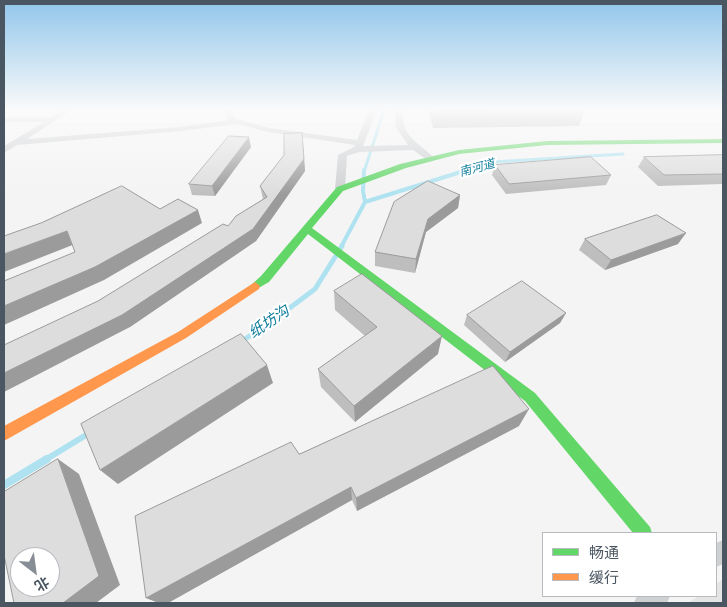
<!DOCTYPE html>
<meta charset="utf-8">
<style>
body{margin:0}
#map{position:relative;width:727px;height:607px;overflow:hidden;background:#f4f4f4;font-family:"Asap Condensed","Noto Sans SC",sans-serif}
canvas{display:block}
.frame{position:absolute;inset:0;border:5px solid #4a5661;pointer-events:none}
.legend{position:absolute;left:542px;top:532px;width:175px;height:65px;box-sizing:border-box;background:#fff;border:1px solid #b7bbc0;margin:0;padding:6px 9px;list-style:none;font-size:15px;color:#4a5661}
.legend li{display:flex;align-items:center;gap:10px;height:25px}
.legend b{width:25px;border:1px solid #b7bbc0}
.north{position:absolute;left:10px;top:547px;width:50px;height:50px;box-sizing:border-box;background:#fff;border:1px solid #b7bbc0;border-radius:50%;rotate:150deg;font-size:14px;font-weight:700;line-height:20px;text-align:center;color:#4a5661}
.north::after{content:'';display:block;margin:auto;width:18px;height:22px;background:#868d94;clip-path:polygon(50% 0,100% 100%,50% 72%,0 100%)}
</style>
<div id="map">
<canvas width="727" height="607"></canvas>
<div class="frame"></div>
<ul class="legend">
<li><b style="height:6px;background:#63d668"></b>畅通</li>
<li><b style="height:6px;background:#ff974d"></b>缓行</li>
</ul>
<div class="north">北</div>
</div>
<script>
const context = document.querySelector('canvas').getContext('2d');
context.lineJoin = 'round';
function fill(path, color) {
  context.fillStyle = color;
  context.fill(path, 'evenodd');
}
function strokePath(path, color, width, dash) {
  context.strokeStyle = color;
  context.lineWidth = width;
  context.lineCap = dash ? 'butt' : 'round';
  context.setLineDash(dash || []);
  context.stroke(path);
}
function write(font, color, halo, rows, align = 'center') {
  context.font = font + ' "Asap Condensed","Noto Sans SC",sans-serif';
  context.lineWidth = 4.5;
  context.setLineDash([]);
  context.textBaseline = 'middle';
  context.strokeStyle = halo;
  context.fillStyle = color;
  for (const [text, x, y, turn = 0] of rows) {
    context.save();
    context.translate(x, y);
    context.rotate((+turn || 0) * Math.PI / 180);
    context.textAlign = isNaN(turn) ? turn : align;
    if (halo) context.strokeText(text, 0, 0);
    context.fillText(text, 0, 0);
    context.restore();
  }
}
const education = new Path2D(`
 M723,579V603H688L699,596H716V584Z`);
const streamFar4 = new Path2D(`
 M364,172L384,110
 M463,172L493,162L623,154`);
const streamFar3 = new Path2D(`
 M365,202L467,170
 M341,247L365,202L363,191L364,170`);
const streamFar2 = new Path2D(`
 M240,342L267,325L315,289L342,246`);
const streamFar1 = new Path2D(`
 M239,342L242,340
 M45,460L91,432`);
const stream = new Path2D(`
 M4,485L47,459`);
const street = new Path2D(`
 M62,110H71L27,139L181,127L228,120L224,110H232L234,118L269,128L357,140L369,110H377L363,146L408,145L395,126L396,110H404C399,136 420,143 435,159L430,162L413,150L359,152L347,156L345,189L340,192L335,189L338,155L354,147L355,145L268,132L238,124L181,131L17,145L4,153V146L44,122H4V118L52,117Z
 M723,540V564L716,567V543Z
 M637,596H670L667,603H634Z`);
const fast = new Path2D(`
 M723,139V143L547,145L459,154L406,168L343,191L312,228L535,393L650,527L652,533H633L525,401L308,234L269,282L255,290L250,286L261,276L337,187L400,164L459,150L547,141Z`);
const slow = new Path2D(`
 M255,282L260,286L259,289L186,338L4,441V426L178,332Z`);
const wall = new Path2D(`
 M428,110H585L579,126L433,128Z
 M303,144L305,171L256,241L130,327L98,301L228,226L263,199L260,186Z
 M251,147L215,196L192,195L189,184Z
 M723,155V184L658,186L638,167L644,157Z
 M495,165L611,175L606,185L506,194L492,175Z
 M460,195L458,208L426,232L415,273L375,266V252Z
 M585,239L678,244L605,270L579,250Z
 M334,291L438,354L355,422L321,387L318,369L365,336L335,310Z
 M566,313L560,323L505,362L464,325L467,315Z
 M519,426L357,511L352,500L168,603H159L146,598L299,454Z`);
const shadedWall = new Path2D(`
 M302,133L305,171L256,241L130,327L4,392V373L253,229Z
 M249,137L251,147L215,196L212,186Z
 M460,195L458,208L426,232L415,273L416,259L428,219Z
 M198,210L202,223L104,280L4,325V306Z
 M67,231L75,244L4,272V254Z
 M686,233L678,244L605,270L611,260Z
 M566,313L560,323L505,362L510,352Z
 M442,336L438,354L355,422L354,406Z
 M267,365L273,383L118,484L100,470Z
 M529,409L519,426L357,511L356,498Z
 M58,459L79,474L120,585L96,603H63Z
 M351,487L352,500L168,603H159L146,598Z`);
const building = new Path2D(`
 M434,110H505L435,111Z
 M302,133L304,159L253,229L122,315L4,373V345L98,301L223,224L228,226L236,216L267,197L260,186L284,155V134Z
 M229,136L249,137L212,186L189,184Z
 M723,155V174L664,175L644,157Z
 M591,157L611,175L509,184L495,165Z
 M428,181L460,195L428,219L416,259L375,252L394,202Z
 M122,186L160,209L178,199L198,210L95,267L4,306V281L75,252L67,231L4,254V236L41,223Z
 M657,215L686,233L611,260L585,239Z
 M362,274L442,336L354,406L318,369L377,327L334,291Z
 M522,281L566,313L510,352L467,315Z
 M241,334L267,365L100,470L81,424Z
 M493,366L529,409L356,498L351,487L146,598L135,516L291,442L299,454Z
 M58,459L99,576L63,603H14L4,555V492ZM20,557H50V587H20Z`);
const farWaternames = [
 ["南河道",477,168,-15]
];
const waterNames = [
 ["纸坊沟",269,322,-34]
];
fill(education, '#e6e5e6');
strokePath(streamFar4, '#aee2f0', 3);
strokePath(streamFar3, '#aee2f0', 4);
strokePath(streamFar2, '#aee2f0', 5);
strokePath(streamFar1, '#aee2f0', 6);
strokePath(stream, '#aee2f0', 8);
fill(street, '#ced0d2');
fill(fast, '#63d668');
fill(slow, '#ff974d');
fill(wall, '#bebebf');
fill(shadedWall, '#9b9b9b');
fill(building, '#ddddde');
strokePath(building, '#9b9b9b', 1);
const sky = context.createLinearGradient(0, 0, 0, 195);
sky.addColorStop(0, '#91c6eb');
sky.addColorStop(0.56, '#fafafa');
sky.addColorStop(1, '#fafafa00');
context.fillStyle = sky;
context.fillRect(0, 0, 727, 195);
write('italic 12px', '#0c7c9b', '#fff', farWaternames);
write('italic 15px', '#0c7c9b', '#fff', waterNames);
</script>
